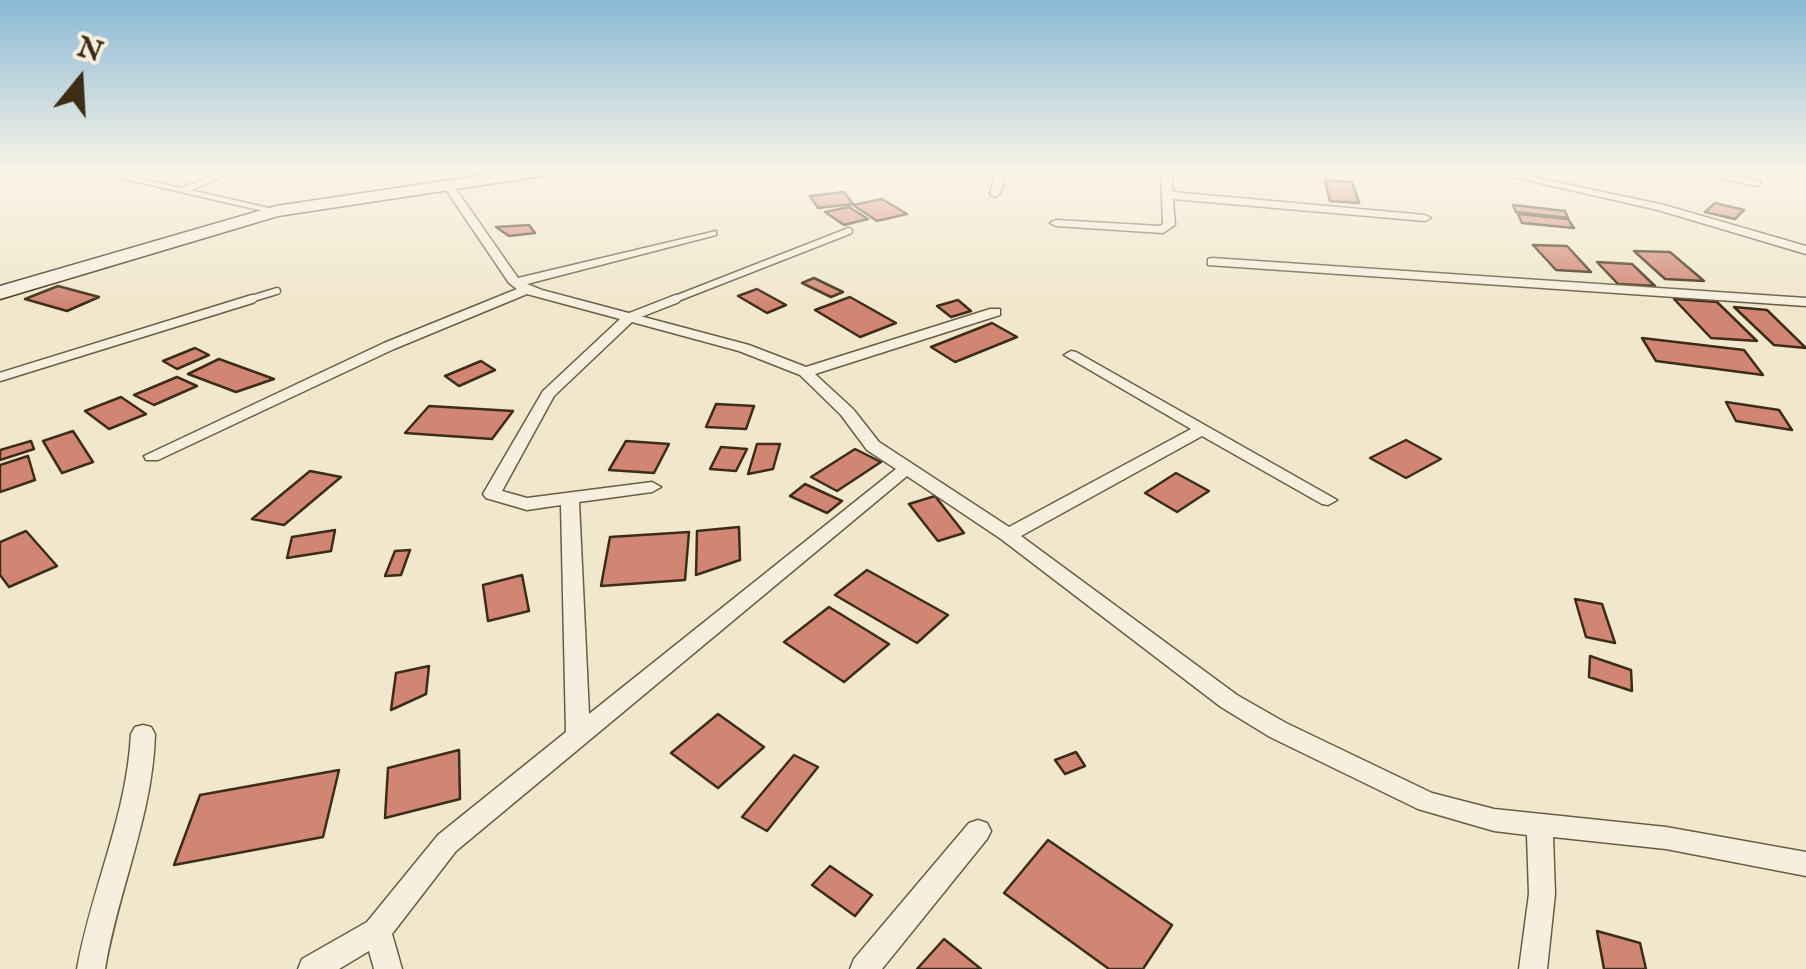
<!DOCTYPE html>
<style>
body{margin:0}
#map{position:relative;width:1806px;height:969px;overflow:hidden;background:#f1e7cc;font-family:"IM FELL English",serif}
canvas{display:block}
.north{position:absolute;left:30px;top:30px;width:100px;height:100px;-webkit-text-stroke:8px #f6efde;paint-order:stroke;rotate:18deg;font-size:28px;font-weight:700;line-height:40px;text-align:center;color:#3e2d16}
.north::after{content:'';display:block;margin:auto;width:35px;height:45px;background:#3e2d16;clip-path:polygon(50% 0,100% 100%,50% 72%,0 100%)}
</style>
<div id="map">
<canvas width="1806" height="969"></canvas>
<div class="north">N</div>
</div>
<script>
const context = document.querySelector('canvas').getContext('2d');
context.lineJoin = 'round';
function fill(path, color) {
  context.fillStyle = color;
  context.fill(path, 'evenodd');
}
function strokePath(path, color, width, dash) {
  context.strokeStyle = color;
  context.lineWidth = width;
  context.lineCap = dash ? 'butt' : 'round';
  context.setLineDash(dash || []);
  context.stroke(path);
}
const building = new Path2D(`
 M1325,180L1352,182L1359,203L1330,201Z
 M844,192L853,204L818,208L810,196Z
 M882,199L907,214L877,221L853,205Z
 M1715,203L1744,210L1735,219L1705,212Z
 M1513,205L1565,211L1568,218L1516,212Z
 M849,207L868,219L844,225L825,212Z
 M1518,214L1568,219L1574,228L1522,223Z
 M529,225L535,233L509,236L496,227Z
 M1533,245L1567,246L1591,272L1556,270Z
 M1634,251L1670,252L1704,281L1665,279Z
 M1597,262L1632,264L1655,286L1618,284Z
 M814,278L843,292L831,297L802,283Z
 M58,286L99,297L67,311L25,299Z
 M757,289L786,305L767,313L738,296Z
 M850,297L896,323L860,337L815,310Z
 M1674,299L1717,302L1757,341L1711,338Z
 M958,300L971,311L951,317L937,306Z
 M1734,307L1767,310L1806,348L1774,345Z
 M992,323L1017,337L955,362L931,347Z
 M1642,338L1744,350L1763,375L1656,361Z
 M195,348L209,355L177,369L163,361Z
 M219,359L274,379L236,392L188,374Z
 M481,361L495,370L459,386L445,376Z
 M177,377L197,386L154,405L134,395Z
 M121,397L146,414L109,429L85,411Z
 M1726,402L1779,410L1792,430L1736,421Z
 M716,404L754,406L746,429L706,427Z
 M429,406L513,411L492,439L405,433Z
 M73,431L93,462L62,473L43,441Z
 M1406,440L1441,459L1406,478L1370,458Z
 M31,441L34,449L0,460V450Z
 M626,441L669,444L654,473L609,470Z
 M757,444H780L773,469L748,474Z
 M721,447L747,449L736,471L710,469Z
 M855,449L881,462L837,491L811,477Z
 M28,456L35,480L0,492V465Z
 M310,471L341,477L284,525L252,519Z
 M1176,473L1209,491L1177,512L1145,493Z
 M805,484L842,501L827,513L790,496Z
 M935,496L964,533L938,541L909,504Z
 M739,527L740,560L696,575L697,531Z
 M335,530L331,551L287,558L292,537Z
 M26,531L57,566L9,587L0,575V542Z
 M689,532L685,580L601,586L610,537Z
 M410,550L401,575L385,576L395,551Z
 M867,570L948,615L917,643L835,595Z
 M522,575L529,611L488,621L483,585Z
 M1575,599L1602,604L1615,643L1586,637Z
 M829,607L889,644L844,682L784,642Z
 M1590,656L1631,670L1632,691L1589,677Z
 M429,666L426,694L391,710L396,673Z
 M718,714L764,747L718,788L671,753Z
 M459,750L460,799L385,818L388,768Z
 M1076,752L1085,766L1065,774L1055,760Z
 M794,755L818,767L767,831L742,817Z
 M339,770L323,837L174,865L200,795Z
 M1048,840L1172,925L1143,969H1109L1004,893Z
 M830,866L872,895L855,916L812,885Z
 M1597,931L1640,943L1646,969H1604Z
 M944,939L981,969H917Z`);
const laneFar1 = new Path2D(`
 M1696,170L1757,183
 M185,190L230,170
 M244,301L277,291
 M670,301L849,231`);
const lane = new Path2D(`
 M630,317L676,299
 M0,377L252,299`);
const street = new Path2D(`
 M86,170H103L282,211L276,214Z
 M997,170H1007L1000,194L995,197L990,194Z
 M1161,170H1171L1173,192L1425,215L1431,218L1425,221L1173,199L1175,225L1163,233L1056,226L1050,223L1056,220L1160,226L1163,224Z
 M1483,170H1500L1664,205L1806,246V254L1658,210Z
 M443,182H451L518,278L716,231V235L527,284L542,290L749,345L806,367L990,309H1000V315L815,374L853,409L879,442L1009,527L1191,429L1064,355L1071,351L1076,352L1337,500L1328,505L1322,504L1202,436L1021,536L1237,695L1286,723L1432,793L1494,809L1666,827L1806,852V876L1666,849L1553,837L1555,894L1547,969H1519L1529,894L1527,835L1494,831L1418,809L1270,737L1221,707L1001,539L907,476L456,851L392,934L402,969H374L369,951L339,969H298L302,959L367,922L438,835L566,732L561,505L527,510L486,498L483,494L543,391L620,319L527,294L394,349L158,460H146L144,456L384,343L517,289L509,283L442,184ZM632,322L739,351L800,375L841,415L867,450L896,469L589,714L579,502L652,492L661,487L652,482L527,498L502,491L554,396Z
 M1212,258L1806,298V306L1208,265V259Z
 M143,725L151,727L155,734C153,815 118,890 105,969H77C91,890 127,815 131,734L135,727Z
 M978,820L987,823L991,831L987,839L882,969H850L854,959L969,823Z`);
const secondary = new Path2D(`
 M518,170H556L548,175L278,216L0,299V286L276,206Z`);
fill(building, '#d18674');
strokePath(building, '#3e2d16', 2.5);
strokePath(laneFar1, '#6b5c44', 9);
strokePath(lane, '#6b5c44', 11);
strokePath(street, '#6b5c44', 3);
strokePath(secondary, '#3e2d16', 3);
strokePath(laneFar1, '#f6efde', 6);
strokePath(lane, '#f6efde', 8);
fill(street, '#f6efde');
fill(secondary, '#f6efde');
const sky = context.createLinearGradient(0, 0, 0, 305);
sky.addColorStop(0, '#89b9d4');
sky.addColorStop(0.56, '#f9f4e8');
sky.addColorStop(1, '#f9f4e800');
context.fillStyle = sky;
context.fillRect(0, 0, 1806, 305);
</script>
